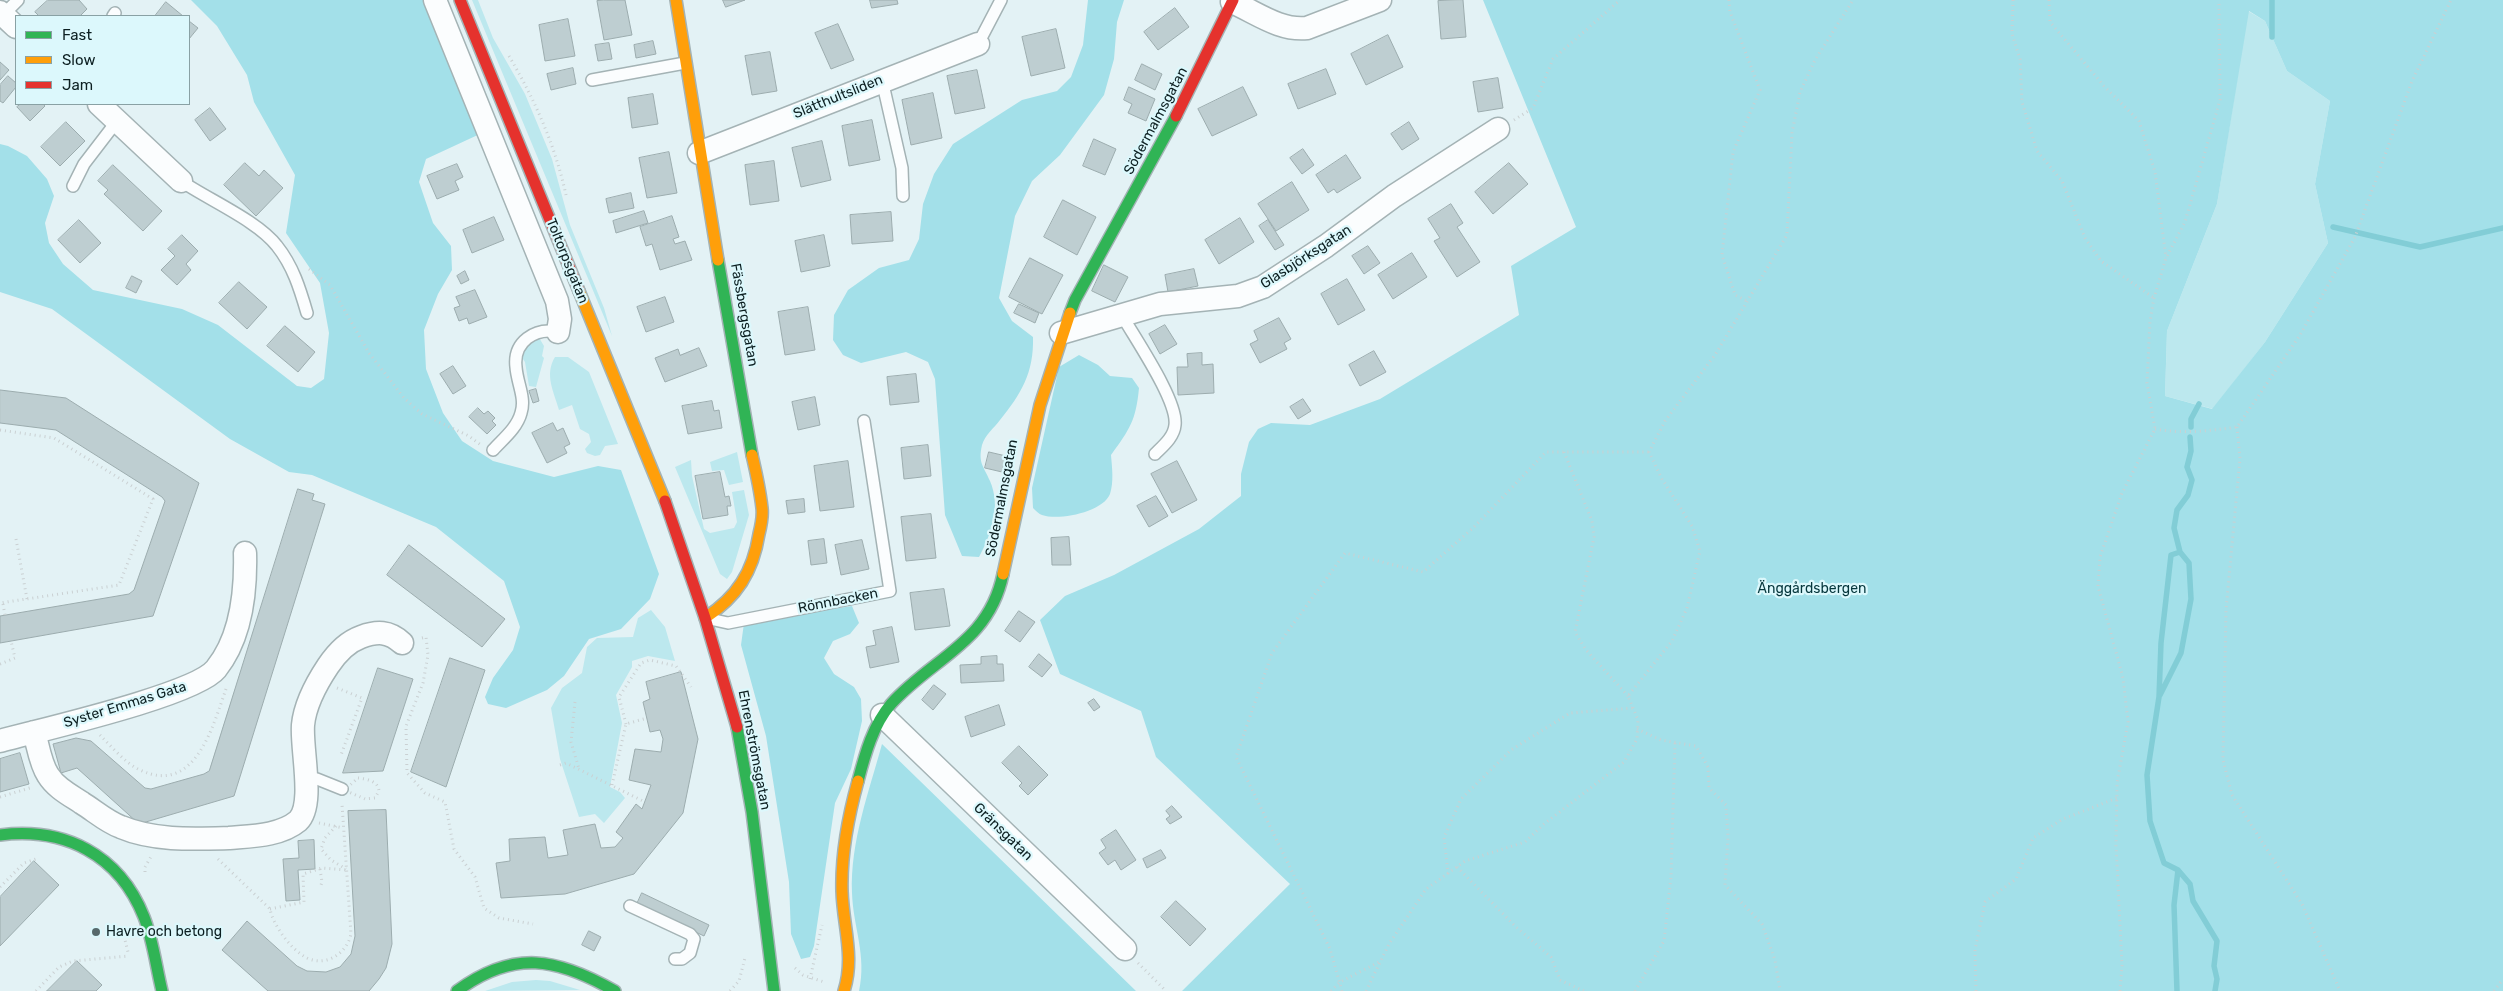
<!DOCTYPE html>
<meta charset="utf-8">
<style>
body{margin:0}
#map{position:relative;width:2503px;height:991px;overflow:hidden;background:#e3f2f5;font-family:Rubik,sans-serif}
canvas{display:block}
.legend{position:absolute;left:15px;top:15px;width:175px;height:90px;box-sizing:border-box;background:#dcf8fc;border:1px solid #89a1a4;margin:0;padding:6px 9px;list-style:none;font-size:15px;color:#0c1f21}
.legend li{display:flex;align-items:center;gap:10px;height:25px}
.legend b{width:25px;border:1px solid #89a1a4}
</style>
<div id="map">
<canvas width="2503" height="991"></canvas>
<ul class="legend">
<li><b style="height:6px;background:#30b455"></b>Fast</li>
<li><b style="height:6px;background:#ff9f0a"></b>Slow</li>
<li><b style="height:6px;background:#e5322d"></b>Jam</li>
</ul>
</div>
<script>
const context = document.querySelector('canvas').getContext('2d');
context.lineJoin = 'round';
function fill(path, color) {
  context.fillStyle = color;
  context.fill(path, 'evenodd');
}
function strokePath(path, color, width, dash) {
  context.strokeStyle = color;
  context.lineWidth = width;
  context.lineCap = dash ? 'butt' : 'round';
  context.setLineDash(dash || []);
  context.stroke(path);
}
function write(font, color, halo, rows, align = 'center') {
  context.font = font + ' Rubik,sans-serif';
  context.lineWidth = 4.5;
  context.setLineDash([]);
  context.textBaseline = 'middle';
  context.strokeStyle = halo;
  context.fillStyle = color;
  for (const [text, x, y, turn = 0] of rows) {
    context.save();
    context.translate(x, y);
    context.rotate((+turn || 0) * Math.PI / 180);
    context.textAlign = isNaN(turn) ? turn : align;
    if (halo) context.strokeText(text, 0, 0);
    context.fillText(text, 0, 0);
    context.restore();
  }
}
const green = new Path2D(`
 M472,0H478L493,38L525,94L552,159L570,225L604,308L612,336Z
 M2248,11L2265,21L2287,71L2330,101L2315,184L2328,243L2265,342L2213,409L2165,396L2167,331L2217,204Z
 M538,336L544,346L542,356L544,358L536,387L529,386L525,362L521,356L527,345Z
 M555,357H568L589,372L618,444L605,446L600,455L595,456L587,453L585,449L591,442L589,434L580,429L572,405L559,410C554,392 544,375 555,357Z
 M737,452L743,482L729,485L724,470L712,471L710,462Z
 M691,460L692,476L704,529L710,533L734,528L737,522L732,492L744,490L749,515L732,572L727,579L720,574L675,467Z
 M651,610L665,627L675,661L648,656L632,661V667L616,695L622,723L610,787L620,792L625,798L604,823L595,814L579,817L560,759L551,708L562,688L582,673L587,647L597,638L633,637L638,618Z
 M536,980L550,981L580,990L485,991L512,982Z`);
const forest = new Path2D(`
 M191,0H423L482,133L426,159L419,182L433,223L451,246L452,270L438,294L424,330L426,369L443,413L462,441L493,461L554,477L598,466L621,470L659,574L650,599L621,629L589,639L564,676L547,690L506,708L488,704L485,697L493,678L513,650L520,627L504,581L436,527L312,475L289,472L230,439L52,309L0,292V144L8,146L27,156L47,179L54,196L45,223L49,243L63,264L93,290L182,309L218,325L297,386L311,388L324,379L329,333L320,283L286,233L295,175L254,102L247,75L217,26Z
 M1088,0H1124L1117,22L1114,59L1104,95L1060,155L1032,181L1015,216L999,298L1012,321L1033,337C1034,373 1021,394 1000,420C994,428 985,435 982,445C978,463 983,465 990,481C1001,507 992,533 979,557L962,556L945,515L935,379L928,362L906,352L861,363L843,355L833,340L834,315L848,290L879,268L909,260L919,239L923,204L934,174L953,144L1022,100L1057,91L1071,77L1083,45Z
 M1483,0H2503V991H1182L1290,884L1156,757L1141,711L1060,674L1040,620L1065,596L1114,575L1199,529L1241,496V474L1249,442L1258,429L1271,423L1310,425L1380,399L1519,315L1511,266L1576,227ZM2249,11L2265,21L2287,71L2330,101L2315,184L2328,243L2265,342L2212,409L2165,396L2167,331L2217,204Z
 M1079,355L1098,365L1110,376L1132,378L1139,388C1136,420 1130,429 1111,455C1112,467 1114,482 1110,494C1103,512 1059,521 1042,515C1039,514 1036,511 1033,508L1032,488L1059,367Z
 M852,606L859,623L850,634L833,641L824,658L834,674L854,687L861,699L862,721L851,769L835,803L814,946L810,957L801,959L791,934L789,882L766,736L741,645L744,623Z
 M882,744L1136,991H859C867,955 853,927 852,893C850,842 869,792 882,744Z`);
const stream = new Path2D(`
 M2272,0V37
 M2333,227L2420,247L2503,228
 M2191,427V419L2199,404
 M2180,552L2171,555L2161,643L2159,697L2147,775L2150,821L2164,863L2178,870L2190,884L2193,901L2217,941L2214,966L2217,979L2215,991
 M2160,695L2181,653L2191,599L2189,563L2180,552L2174,528L2177,510L2188,495L2192,480L2187,467L2191,451L2190,437
 M2177,991L2174,905L2178,870`);
const building = new Path2D(`
 M48,0H79L87,9L80,16H39L35,12Z
 M604,0H625L632,35L604,40L597,1Z
 M723,0H745L726,7Z
 M870,0H897L898,4L872,8Z
 M1463,0L1466,37L1441,39L1438,1Z
 M166,2L183,16H155Z
 M1175,8L1189,27L1158,50L1144,32Z
 M568,19L575,56L545,61L539,25Z
 M189,21L198,28L189,39Z
 M838,24L854,60L831,69L815,33Z
 M1056,29L1065,68L1031,76L1022,37Z
 M1388,35L1403,67L1366,85L1351,54Z
 M653,41L656,54L636,58L634,45Z
 M609,43L612,59L598,61L595,45Z
 M770,52L777,91L752,95L745,56Z
 M0,62L9,70L0,80Z
 M1142,64L1162,74L1155,90L1135,80Z
 M573,68L576,84L551,90L547,74Z
 M1326,69L1336,94L1298,109L1288,84Z
 M977,70L985,108L955,114L947,76Z
 M8,76L16,83V87L3,103L0,101V85Z
 M1498,78L1503,108L1478,112L1473,82Z
 M1129,87L1155,99L1146,121L1128,113L1132,104L1124,100Z
 M1243,87L1257,115L1212,136L1198,109Z
 M933,93L942,138L911,145L902,100Z
 M653,94L658,124L632,128L628,98Z
 M21,104H43L45,106L30,121L17,107Z
 M210,108L226,129L210,141L195,120Z
 M872,120L880,160L849,166L842,126Z
 M66,122L85,141L60,166L41,147Z
 M1409,122L1419,139L1402,150L1391,134Z
 M1094,139L1116,149L1105,175L1083,166Z
 M822,141L831,180L801,187L792,148Z
 M1303,149L1314,165L1302,174L1290,158Z
 M669,152L677,193L647,198L639,158Z
 M1346,155L1361,178L1337,193L1334,189L1328,193L1316,175Z
 M774,161L779,201L750,205L745,165Z
 M245,163L259,176L264,170L283,188L256,216L224,185Z
 M1509,163L1528,184L1493,214L1475,192Z
 M457,164L463,177L455,181L459,190L437,199L427,176Z
 M113,165L162,211L143,231L104,194L108,190L98,181Z
 M1292,182L1309,210L1276,231L1258,204Z
 M631,193L634,208L609,213L606,199Z
 M1063,200L1096,217L1077,255L1044,237Z
 M1451,204L1463,223L1457,227L1480,262L1457,277L1434,241L1440,238L1428,219Z
 M644,211L648,223L616,233L613,221Z
 M891,212L893,241L852,244L850,215Z
 M672,216L679,237L673,239L675,244L685,241L692,260L660,270L652,244L646,246L640,227Z
 M494,217L504,240L472,253L463,230Z
 M1240,218L1254,242L1219,264L1205,240Z
 M79,220L101,243L80,263L58,240Z
 M1268,220L1284,245L1275,250L1259,226Z
 M182,235L198,251L186,264L191,270L177,285L161,270L175,256L168,249Z
 M824,235L830,266L801,272L795,241Z
 M1368,246L1380,263L1364,274L1352,256Z
 M1412,253L1427,277L1393,299L1378,275Z
 M1030,258L1063,275L1042,314L1009,297Z
 M1104,265L1128,277L1115,302L1092,291Z
 M1194,269L1198,286L1168,292L1165,275Z
 M465,271L469,280L461,284L457,276Z
 M132,276L142,281L136,293L126,288Z
 M1347,279L1365,310L1338,325L1321,294Z
 M239,282L267,307L247,329L219,303Z
 M475,290L487,317L469,324L467,318L459,321L454,308L460,306L456,297Z
 M665,297L674,322L646,332L637,307Z
 M1019,304L1039,313L1035,323L1014,313Z
 M808,307L815,350L785,355L778,312Z
 M1279,318L1291,339L1284,343L1287,349L1260,363L1250,344L1258,340L1254,331Z
 M1165,325L1177,344L1160,354L1149,334Z
 M285,326L315,352L298,372L267,346Z
 M699,348L707,366L665,382L655,358L678,349L680,355Z
 M1374,351L1386,372L1360,386L1349,365Z
 M1202,353V365L1213,364L1214,393L1178,395L1177,367H1188L1187,354Z
 M453,366L466,386L453,394L440,374Z
 M916,374L919,402L890,405L887,377Z
 M536,389L539,401L533,403L529,391Z
 M0,390L66,398L199,483L153,616L0,643V616L129,594L134,590L165,501L162,497L56,430L0,423Z
 M815,397L820,425L798,430L792,402Z
 M1303,399L1311,411L1298,419L1290,407Z
 M712,401L714,411L719,410L722,428L688,434L682,406Z
 M478,408L484,414L488,411L495,418L492,421L496,425L487,434L469,417Z
 M553,423L557,431L563,428L570,444L564,447L567,453L547,463L532,433Z
 M928,445L931,476L904,479L901,448Z
 M989,452L1006,456L1002,472L985,468Z
 M848,461L854,507L820,511L814,466Z
 M1177,461L1197,500L1172,513L1151,474Z
 M720,472L725,497L729,496L731,506H727L728,515L703,519L695,476Z
 M298,489L314,494L312,500L325,504L234,796L139,824L77,768L61,773L53,744L76,738L91,741L145,788L151,789L204,774L209,771Z
 M1156,496L1168,516L1149,527L1137,506Z
 M804,499L805,512L788,514L786,501Z
 M931,514L936,558L906,561L901,517Z
 M1069,537L1071,565H1052L1051,538Z
 M824,539L827,563L811,565L808,541Z
 M862,540L869,569L841,575L835,545Z
 M409,545L505,619L482,647L387,575Z
 M944,589L950,626L915,630L910,593Z
 M1019,611L1035,622L1020,642L1005,631Z
 M892,627L899,662L870,668L866,647L876,645L873,631Z
 M1039,654L1052,665L1042,677L1029,667Z
 M997,656V664H1003L1004,681L961,683L960,665L981,664V657Z
 M450,658L485,670L446,787L411,772Z
 M378,668L413,679L383,771L343,773Z
 M681,672L698,739L683,813L659,843L634,874L565,894L501,898L496,863L510,861L509,839L545,837L548,858L568,855L563,830L595,824L601,848L615,847L623,838L616,832L636,804L642,809L651,785L629,780L635,749L661,752L663,739L660,730L650,732L643,702L650,699L646,682Z
 M934,685L946,694L933,710L922,700Z
 M1094,699L1100,707L1094,711L1088,703Z
 M999,705L1005,725L971,737L965,717Z
 M1019,746L1048,775L1028,795L1019,786L1022,783L1002,763Z
 M20,753L29,784L0,792V759Z
 M1172,806L1182,817L1170,824L1166,819L1170,816L1166,811Z
 M386,810L392,944L386,968L379,979L369,991H268L222,950L247,921L297,966L307,971L326,972L340,967L351,954L355,936L348,811Z
 M1116,830L1136,860L1121,870L1115,860L1108,865L1099,853L1106,848L1101,840Z
 M314,840L315,869L298,870L300,900L286,901L283,859L299,858L298,841Z
 M1161,850L1166,858L1147,868L1143,859Z
 M34,861L59,885L0,946V897Z
 M642,893L709,925L704,936L637,904Z
 M1176,901L1206,929L1190,946L1161,917Z
 M589,931L601,937L594,951L582,945Z
 M77,961L102,985L96,991H47Z`);
const path = new Path2D(`
 M1729,0L1730,12L1760,90L1733,152L1722,255L1735,295L1747,301
 M2013,0L2012,34L2020,59L2022,102L2037,151L2062,181L2085,238L2101,261L2154,298
 M2049,0L2050,22L2104,86L2139,121L2155,172L2166,258
 M509,56C535,100 555,145 566,195
 M1514,120L1533,108L1553,59L1620,0
 M309,269L330,285L369,353L404,398L422,414L469,436L481,445
 M2237,427L2240,458L2226,610L2223,760L2232,795L2302,904L2340,991
 M2155,429C2182,434 2209,431 2237,427L2300,335L2355,237L2412,81L2451,0
 M0,430L54,438L153,499L119,585L0,603
 M1564,452L1592,521L1594,537L1575,632L1586,650L1628,696
 M16,539L27,599
 M3,604L5,615
 M422,638L426,637L428,655L423,683L406,726L407,773L425,793L445,802L454,849L475,877L484,908L499,918L533,924
 M0,664L15,658L11,641
 M337,688L362,698L341,755
 M575,702L571,742L579,769
 M626,724L619,697L641,663L650,660L676,666L691,687
 M1637,729L1661,740L1696,746L1708,767L1709,788L1726,805L1728,837L1725,885L1762,924L1775,960L1780,991
 M100,735C112,747 125,763 140,770C195,796 213,726 226,689L225,688
 M560,765L566,763L645,802
 M358,778C367,779 378,781 379,791L375,798L365,799L342,789L349,786Z
 M612,785L626,724L647,718
 M0,797L33,787
 M319,823L343,828
 M336,826L325,838L321,849L331,860L346,869
 M218,859L270,909C273,925 291,950 307,958C327,967 347,953 351,934L342,804
 M1457,867L1516,927L1551,957L1560,980L1584,991
 M320,869L322,882L320,888
 M145,872V867L152,855
 M1448,874L1444,837L1461,799L1511,750L1570,713L1633,708
 M0,887L24,863L39,858
 M270,909L304,902L303,874L322,868L346,870
 M124,936L128,952
 M1138,963L1166,991
 M795,968L803,975L824,982
 M810,979L822,925
 M36,991L59,967L73,961L129,956
 M730,991L739,981L745,958
 M1331,991L1340,982L1379,962
 M1342,991L1330,949L1236,757L1272,653L1345,553L1423,572L1473,528L1546,452H1649
 M1366,991L1389,944L1426,889L1465,861L1525,842L1544,824L1624,762L1637,739L1638,720L1628,696L1672,641L1687,608L1700,551L1692,526L1662,479L1649,452L1665,421L1715,355L1787,235L1792,133L1800,92L1815,60L1853,0
 M1635,991L1664,941L1671,877L1675,742
 M1976,991L1975,950L1985,902L2016,879L2033,838L2063,819L2117,798
 M2120,991L2122,966L2116,845L2117,783L2128,722L2123,678L2098,586L2100,557L2122,493L2155,429L2147,383L2150,321L2154,298L2166,258L2185,222L2220,100L2219,0
 M2494,991L2503,979`);
const lane = new Path2D(`
 M3,15L18,0
 M113,16L115,13
 M978,44L1001,0
 M592,80L685,63
 M882,80L902,168L903,196
 M181,181C209,200 258,221 277,246C293,266 300,289 307,313
 M73,186L84,164L117,121
 M1123,317C1136,340 1178,401 1175,425C1174,437 1163,446 1155,454
 M493,450C503,439 517,428 521,413C526,398 517,383 516,367C513,342 535,327 558,332
 M710,619L728,623L890,591L864,421
 M306,778L317,779L342,789
 M630,906L690,934L694,939L690,953L682,959H675`);
const street = new Path2D(`
 M435,0L557,301L560,319L558,332
 M1232,2C1257,13 1280,31 1307,28L1380,0
 M0,12L16,27
 M99,104L181,181
 M699,153L978,44
 M1061,333L1160,304L1238,296L1263,287L1326,246L1394,196L1498,129
 M882,715L1125,949
 M34,732C38,745 40,763 48,775C56,788 70,795 82,803C95,811 107,822 121,827C154,841 194,839 229,838C251,836 280,836 298,821C315,805 301,749 303,725C305,704 316,684 328,666C336,654 347,642 361,637C377,631 389,631 402,643
 M0,741C40,730 195,695 216,669C241,638 246,591 245,553`);
const fast = new Path2D(`
 M718,260L752,455
 M1070,313L1075,300L1176,116
 M737,727L752,812L774,991
 M858,781C865,754 873,725 891,704C932,658 989,643 1003,574
 M0,835C64,827 119,854 144,917C153,940 156,966 162,991
 M457,991C514,949 557,958 615,991`);
const slow = new Path2D(`
 M676,0L718,260
 M579,291L665,501
 M1003,574L1040,405L1070,313
 M705,618C737,597 753,572 759,534C761,526 763,516 762,508C760,490 756,472 752,455
 M844,991C855,957 843,926 842,891C841,854 848,817 858,781`);
const jam = new Path2D(`
 M460,0L579,291
 M1176,116L1233,0
 M665,501L705,618L737,727`);
const markers = [
 [96,932,5,"#57696b"]
];
const streetNames = [
 ["Slätthultsliden",838,97,-22],
 ["Södermalmsgatan",1156,121,-62],
 ["Glasbjörksgatan",1306,257,-33],
 ["Toltorpsgatan",567,261,68],
 ["Fässbergsgatan",744,315,80],
 ["Södermalmsgatan",1002,498,-79],
 ["Rönnbacken",838,601,-11],
 ["Syster Emmas Gata",125,705,-17],
 ["Ehrenströmsgatan",754,750,79],
 ["Gränsgatan",1003,832,44]
];
const parkNames = [
 ["Änggårdsbergen",1812,589]
];
const poiNames = [
 ["Havre och betong",106,932]
];
fill(green, '#bce8ee');
fill(forest, '#a3e0e9');
strokePath(stream, '#82cdd6', 5.5);
fill(building, '#beced1');
strokePath(building, '#9cacae', 1);
strokePath(lane, '#a4b3b5', 14);
strokePath(street, '#a4b3b5', 25);
strokePath(fast, '#a4b3b5', 14);
strokePath(slow, '#a4b3b5', 14);
strokePath(jam, '#a4b3b5', 14);
strokePath(path, '#cad0d2', 3, [1, 4]);
strokePath(lane, '#fbfdfe', 11);
strokePath(street, '#fbfdfe', 22);
strokePath(fast, '#30b455', 11);
strokePath(slow, '#ff9f0a', 11);
strokePath(jam, '#e5322d', 11);
for (const [x, y, r, color] of markers) {
  const dot = new Path2D();
  dot.arc(x, y, r, 0, 2 * Math.PI);
  context.fillStyle = color;
  context.fill(dot);
  strokePath(dot, '#dcf8fc', 2);
}
write('14px', '#0c1f21', '#dcf8fc', streetNames);
write('14px', '#06373d', '#dcf8fc', parkNames);
write('14px', '#0c1f21', '#dcf8fc', poiNames, 'left');
</script>
